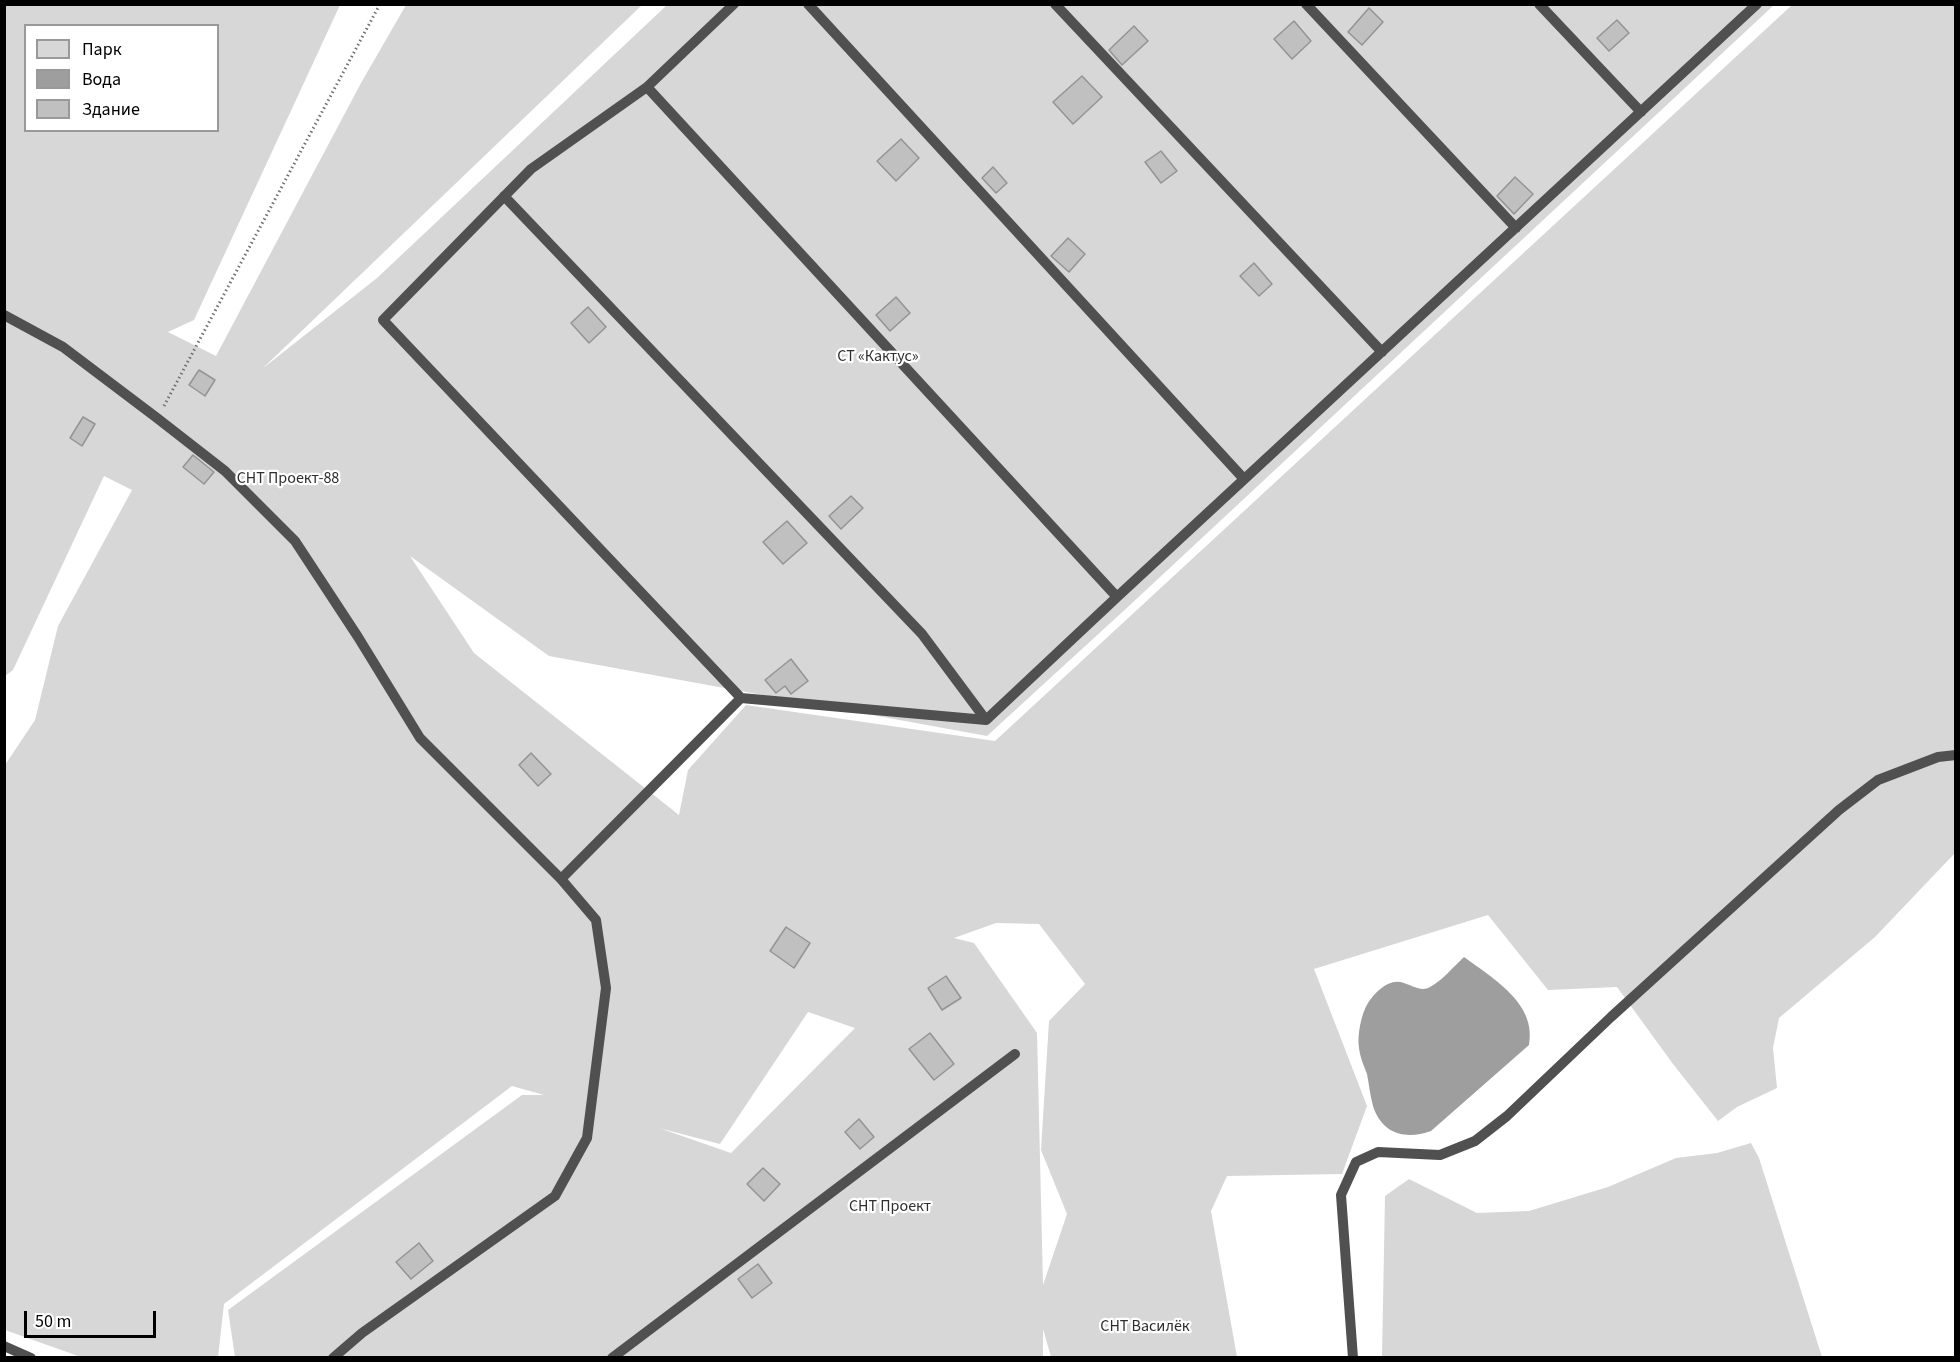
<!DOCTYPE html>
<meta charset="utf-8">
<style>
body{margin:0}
#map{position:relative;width:1960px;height:1362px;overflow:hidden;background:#fff;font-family:"Source Sans 3",sans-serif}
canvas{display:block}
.frame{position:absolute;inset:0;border:6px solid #000;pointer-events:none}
.legend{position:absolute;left:24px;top:24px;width:195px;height:108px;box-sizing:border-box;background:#fff;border:2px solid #999;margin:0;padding:8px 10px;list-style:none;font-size:18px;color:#000}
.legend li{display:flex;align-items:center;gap:12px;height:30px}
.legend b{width:30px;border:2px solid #999}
.scale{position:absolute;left:24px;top:1311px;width:132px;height:27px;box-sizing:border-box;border:3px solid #000;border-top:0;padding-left:8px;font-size:18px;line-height:21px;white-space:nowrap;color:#000;-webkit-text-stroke:4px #fff;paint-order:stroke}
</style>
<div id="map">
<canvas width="1960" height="1362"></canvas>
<div class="frame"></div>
<ul class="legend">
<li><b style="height:16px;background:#d7d7d7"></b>Парк</li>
<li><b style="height:16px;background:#9e9e9e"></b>Вода</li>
<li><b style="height:16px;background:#c0c0c0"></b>Здание</li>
</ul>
<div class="scale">50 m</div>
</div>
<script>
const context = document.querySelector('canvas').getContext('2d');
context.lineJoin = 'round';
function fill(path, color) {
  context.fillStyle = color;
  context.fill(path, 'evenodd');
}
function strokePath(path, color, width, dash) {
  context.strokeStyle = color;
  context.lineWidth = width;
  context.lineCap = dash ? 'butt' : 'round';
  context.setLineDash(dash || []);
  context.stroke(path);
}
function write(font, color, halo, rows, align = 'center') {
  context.font = font + ' "Source Sans 3",sans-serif';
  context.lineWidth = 4.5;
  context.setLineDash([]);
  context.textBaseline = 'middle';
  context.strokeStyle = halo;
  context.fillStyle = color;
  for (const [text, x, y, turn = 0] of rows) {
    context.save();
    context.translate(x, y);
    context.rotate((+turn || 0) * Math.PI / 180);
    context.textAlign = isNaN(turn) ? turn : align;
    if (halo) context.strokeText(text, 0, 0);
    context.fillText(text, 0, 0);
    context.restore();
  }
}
const green = new Path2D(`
 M5,5H340L194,320L168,332L216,356L361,83L406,5H642L262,369L377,278L667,5H1774L1130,605L987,736L549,656L410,556L474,653L679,815L688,770L746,705L995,741L1792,5H1955V853L1875,937L1779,1018L1773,1048L1777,1088L1737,1107L1718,1121L1673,1064L1617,987L1548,990L1488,915L1314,969L1367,1106L1342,1174L1227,1176L1211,1211L1237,1357H1051L1043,1329V1358L235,1357L228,1310L522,1095H544L512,1086L224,1304L218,1357H81L5,1330V765L35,720L58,626L132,490L104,476L13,670L5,676ZM26,26H218V130H26ZM996,923L1039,924L1085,984L1049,1021L1041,1150L1067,1214L1043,1285L1037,1033L974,943L954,938ZM808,1012L855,1028L731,1153L659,1128L720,1144Z
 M1751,1143L1759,1158L1822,1357H1382L1385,1196L1409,1179L1477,1213L1529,1211L1608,1187L1676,1158L1717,1153Z`);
const water = new Path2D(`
 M1464,957C1494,979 1537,1004 1529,1045L1431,1131C1405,1140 1382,1134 1373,1106C1370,1095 1369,1084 1367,1074C1364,1066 1360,1057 1359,1048C1357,1036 1361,1014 1368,1003C1375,992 1390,977 1404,983C1413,986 1421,992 1430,987C1442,981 1454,966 1464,957Z`);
const building = new Path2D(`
 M1369,8L1383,22L1362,45L1348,32Z
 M1617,20L1629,33L1609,51L1597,38Z
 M1294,21L1311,41L1292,59L1274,39Z
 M1134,26L1148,41L1122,65L1109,50Z
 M1082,76L1102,97L1073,124L1053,102Z
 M901,139L919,158L896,181L877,161Z
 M1161,151L1177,171L1161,183L1145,162Z
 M993,167L1007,183L996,193L982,178Z
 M1515,177L1533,194L1514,214L1497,196Z
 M1068,238L1085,254L1069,272L1051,256Z
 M1254,263L1272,284L1259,296L1240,276Z
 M896,297L910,313L890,331L876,315Z
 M588,307L606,327L589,343L571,323Z
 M199,370L215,380L205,396L189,385Z
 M83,417L95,424L82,446L70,438Z
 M193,455L214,472L204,484L183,467Z
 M851,496L863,508L841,529L829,516Z
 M787,521L807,543L783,564L763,542Z
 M791,659L808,681L791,694L785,686L776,693L765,680Z
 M531,753L551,774L538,786L519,765Z
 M786,927L810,943L794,968L770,951Z
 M946,976L961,998L942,1010L928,988Z
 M930,1033L954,1064L934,1080L909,1049Z
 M859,1119L874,1137L860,1149L845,1132Z
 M763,1168L780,1184L764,1201L747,1184Z
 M419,1243L433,1261L411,1279L396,1262Z
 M758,1264L772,1283L752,1298L738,1279Z`);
const path = new Path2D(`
 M164,406L380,4`);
const service = new Path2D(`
 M734,4L647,87L531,169L383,320L741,698L986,720L1117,597L1757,4
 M808,4L1244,479
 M1055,4L1382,352
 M1306,4L1516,228
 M1539,4L1641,112
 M647,87L1117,597
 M504,196L922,634L986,720
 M4,315L63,347L157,418L225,471L295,541L358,637L420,738L561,879L596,920L606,988L587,1138L555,1196L362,1333L333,1358
 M561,879L741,698
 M4,1346L31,1358
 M612,1358L1015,1054
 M1353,1358L1341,1195L1356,1162L1378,1152L1440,1155L1475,1141L1507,1116L1611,1017L1839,810L1878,780L1938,757L1956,755`);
const parkNames = [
 ["СТ «Кактус»",878,357],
 ["СНТ Проект-88",288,479],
 ["СНТ Проект",890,1207],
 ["СНТ Василёк",1145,1327]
];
fill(green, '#d7d7d7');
fill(water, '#9e9e9e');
fill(building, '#c0c0c0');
strokePath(building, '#949494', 1.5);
strokePath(path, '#727272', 3, [1.5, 3]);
strokePath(service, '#505050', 10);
write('16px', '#2e2e2e', '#fff', parkNames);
</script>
